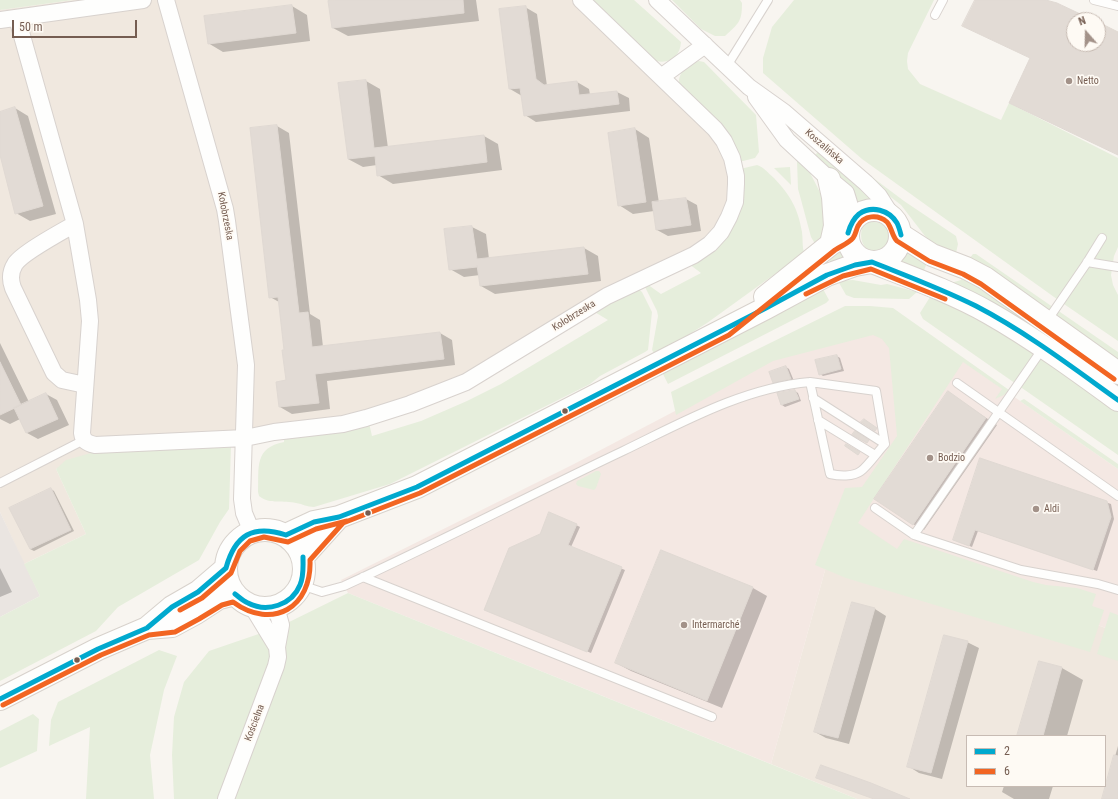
<!DOCTYPE html>
<meta charset="utf-8">
<style>
body{margin:0}
#map{position:relative;width:1118px;height:799px;overflow:hidden;background:#f8f5f0;font-family:"Roboto Condensed",sans-serif}
canvas{display:block}
.legend{position:absolute;left:966px;top:735px;width:140px;height:52px;box-sizing:border-box;background:#fefaf4;border:1px solid #c7bbb3;margin:0;padding:5px 7px;list-style:none;font-size:12px;color:#755d51}
.legend li{display:flex;align-items:center;gap:8px;height:20px}
.legend b{width:20px;border:1px solid #c7bbb3}
.north{position:absolute;left:1066px;top:12px;width:40px;height:40px;box-sizing:border-box;background:#fefaf4;border:1px solid #c7bbb3;border-radius:50%;rotate:340deg;font-size:11px;font-weight:700;line-height:16px;text-align:center;color:#755d51}
.north::after{content:'';display:block;margin:auto;width:14px;height:18px;background:#a39289;clip-path:polygon(50% 0,100% 100%,50% 72%,0 100%)}
.scale{position:absolute;left:12px;top:20px;width:125px;height:18px;box-sizing:border-box;border:2px solid #755d51;border-top:0;padding-left:5px;font-size:12px;line-height:14px;white-space:nowrap;color:#755d51;-webkit-text-stroke:3px #fefaf4;paint-order:stroke}
</style>
<div id="map">
<canvas width="1118" height="799"></canvas>
<ul class="legend">
<li><b style="height:5px;background:#00a9ce"></b>2</li>
<li><b style="height:5px;background:#f26522"></b>6</li>
</ul>
<div class="north">N</div>
<div class="scale">50 m</div>
</div>
<script>
const context = document.querySelector('canvas').getContext('2d');
context.lineJoin = 'round';
function fill(path, color) {
  context.fillStyle = color;
  context.fill(path, 'evenodd');
}
function strokePath(path, color, width, dash) {
  context.strokeStyle = color;
  context.lineWidth = width;
  context.lineCap = dash ? 'butt' : 'round';
  context.setLineDash(dash || []);
  context.stroke(path);
}
function write(font, color, halo, rows, align = 'center') {
  context.font = font + ' "Roboto Condensed",sans-serif';
  context.lineWidth = 3.5;
  context.setLineDash([]);
  context.textBaseline = 'middle';
  context.strokeStyle = halo;
  context.fillStyle = color;
  for (const [text, x, y, turn = 0] of rows) {
    context.save();
    context.translate(x, y);
    context.rotate((+turn || 0) * Math.PI / 180);
    context.textAlign = isNaN(turn) ? turn : align;
    if (halo) context.strokeText(text, 0, 0);
    context.fillText(text, 0, 0);
    context.restore();
  }
}
const residential = new Path2D(`
 M73,0H592L650,55L719,126L736,219L606,303L473,382L272,438L216,447L106,452L56,469L86,534L24,564L0,512V10Z
 M834,538L1118,632V799H857L771,764ZM967,736H1105V786H967Z`);
const commercial = new Path2D(`
 M911,325L1118,469V632L834,538L771,764L348,593L341,580L574,464L774,359Z`);
const industrial = new Path2D(`
 M0,512L40,596L0,617Z`);
const green = new Path2D(`
 M0,0H73L0,10Z
 M592,0H634L681,42C680,57 670,64 656,61Z
 M672,0H740L742,3C742,22 739,23 725,36H715L701,29Z
 M794,0H934L908,53L907,61L908,69L920,84L1001,120L1009,103L1118,158V247L1114,256L1111,275L1113,285L1118,295V341L1061,302L862,159L763,73V58L772,27Z
 M699,61L704,62L756,115L759,152L755,158L739,162L679,84C678,72 688,64 699,61Z
 M819,151L867,191L874,202L865,203L858,205L842,180L813,157Z
 M799,159L806,165L827,206V212L820,245L817,247L811,237L800,196L798,189L797,161Z
 M757,165C764,167 768,173 774,178C790,195 798,208 802,232C803,239 802,246 804,253L707,323L688,335L654,353L652,350L658,316L657,311L644,285L647,284L661,294L701,273L689,264L707,253L740,169Z
 M790,167L791,185L774,168Z
 M864,171L904,201L956,236L958,244L956,253L931,242L925,236L901,205L860,173Z
 M867,222C879,221 887,225 893,235C888,246 882,251 870,252C860,244 859,234 864,223Z
 M843,245L849,257L831,263L827,256Z
 M908,247L927,263L922,275L895,263L903,255Z
 M973,254H976L1118,352V362L969,259Z
 M962,276L978,285L1036,327L1118,384V390L951,283L961,280Z
 M853,280L881,285L887,284L917,292L909,299H906L854,298L846,295L838,281Z
 M637,288L642,292L652,312L648,350L645,352L600,376L590,384L390,484L314,507C307,507 303,504 296,503C284,500 270,505 259,496L258,492C259,467 254,448 284,442V437L369,423L372,436L421,421L467,401L501,384L608,320L593,311Z
 M823,289L829,300L826,303L668,384L662,372Z
 M930,297L971,314L1017,342L1118,412V455L923,319L920,313Z
 M845,306H870L893,308L1009,390L1004,395L995,399L1002,389L963,362L858,523L897,549L904,539L1033,582L1046,585L1077,588L1096,594L1092,606L1104,610L1090,652L846,578L815,565L845,488L862,487L897,436L889,348L882,339L873,335L773,361L676,415L671,392Z
 M1024,399L1118,464V469L1020,401Z
 M231,445L229,509L220,522L199,560L118,607L96,631L0,681V617L40,596L24,564L86,534L56,469L66,460L91,453L216,447Z
 M596,471H599L601,474L596,488L594,490L578,486L576,484L577,481Z
 M348,593L857,799H174L172,755L174,717L184,682L209,651L279,627Z
 M1110,612L1118,615V661L1097,654Z
 M159,650L177,656L164,690L150,755L154,799H86L90,727L49,746L51,720L58,702Z
 M33,714L39,719L37,751L0,768V731Z`);
const shadow = new Path2D(`
 M344,0H476L479,21L348,36L333,28Z
 M292,6L307,15L310,41L223,52L208,43L205,17Z
 M525,7L537,14L547,86L577,82L589,89L590,95L617,92L629,98L630,111L536,122L525,115L522,96L510,89Z
 M366,81L380,89L388,148L484,136L498,144L502,170L393,184L378,175L377,165L363,167L348,159Z
 M15,108L28,116L56,214L30,221L16,213L0,152V113Z
 M277,126L289,133L310,314L320,320L323,347L440,333L452,340L455,365L327,381L330,409L292,414L280,407L287,381L285,351L279,302L270,297Z
 M635,129L649,138L659,203L686,199L697,205L701,231L668,236L657,230L654,211L633,214L619,205Z
 M472,227L486,234L489,259L584,248L598,256L601,281L495,294L481,286L480,275L464,277L450,269L446,230Z
 M0,343L29,402L46,394L57,400L69,425L38,439L27,433L20,419L10,424L0,419Z
 M837,356L840,358L844,371L823,376L820,374Z
 M786,367L789,369L794,381L777,384L774,382Z
 M795,391L798,393L801,401L785,407L782,405L778,394Z
 M948,393L997,425L924,530L913,524Z
 M981,459L1111,504L1114,519L1097,571L978,531L972,547L957,541Z
 M51,489L54,491L74,531L34,551L30,549Z
 M576,525L580,527L571,547L625,570L591,653L485,610Z
 M661,551L753,588L767,596L722,708L631,671L616,663Z
 M0,568L12,592L0,597Z
 M853,603L875,609L886,616L849,744L826,738L815,732Z
 M967,642L979,648L942,779L919,773L908,766Z
 M1062,668L1083,680L1067,736H1018Z
 M1118,746V799H1103Z
 M1004,786H1053L1049,799H1014L1002,792Z`);
const building = new Path2D(`
 M335,0H463L464,13L332,28L328,1Z
 M975,0H1046L1057,3L1093,20H1074V44H1098V22L1118,32V155L1009,103L1030,58L962,26Z
 M292,5L296,33L208,44L204,16Z
 M526,6L536,79L544,85L577,81L579,95L617,91L619,104L524,116L520,88L509,89L499,9Z
 M366,80L374,148L484,135L487,162L377,176L375,156L348,159L338,83Z
 M15,107L43,206L15,214L0,155V112Z
 M277,125L299,313L308,312L312,347L440,332L444,359L315,374L319,403L279,407L276,382L286,380L282,350H284L278,297L269,298L250,128Z
 M635,128L646,202L618,206L608,133Z
 M686,198L691,225L656,230L652,202Z
 M472,226L477,259L584,247L588,274L480,286L477,265V267L449,270L444,229Z
 M837,355L841,369L819,375L815,360Z
 M0,362L21,405L0,415Z
 M786,366L791,379L773,383L769,372Z
 M795,390L799,399L781,405L777,393Z
 M948,391L986,418L913,525L874,499Z
 M46,393L58,419L26,433L14,408Z
 M864,419L877,428L875,431L861,422Z
 M855,431L869,440L867,443L852,435Z
 M846,444L860,452L858,455L845,446Z
 M980,458L1107,501L1111,517L1093,570L975,530L969,546L953,540Z
 M51,488L71,530L30,549L9,508Z
 M549,512L577,524L568,545L622,567L587,652L484,610L509,548L540,534Z
 M661,550L753,587L707,701L615,663Z
 M852,602L875,608L838,738L814,732Z
 M944,635L968,641L931,773L907,767Z
 M1039,661L1062,667L1043,736H1017Z
 M1114,755L1118,756V799H1102Z
 M821,765L871,783L910,799H874L816,778Z`);
const service = new Path2D(`
 M1094,0L1118,6
 M935,15L943,0
 M727,66L768,0
 M1087,262L1118,267
 M1047,321L1086,264L1102,238
 M957,383L1118,496
 M813,398L885,444
 M818,420L875,455
 M0,483L84,440
 M875,508L914,535L1043,348
 M914,535L1021,570L1098,584L1118,590
 M363,577L712,717
 M301,585L322,592L344,586C438,543 530,495 623,451C683,422 743,388 810,382L830,474C839,476 853,477 861,471C868,466 879,450 885,444L876,391L810,382`);
const minor = new Path2D(`
 M166,0L225,209L227,221L246,365L242,499L244,513L252,532
 M657,0L749,87L784,112L866,183L879,196L891,215
 M17,18L75,224L88,300L90,321L82,433C83,441 87,443 95,445L245,438L274,432L343,424L366,418L410,404L466,382L607,296L694,255L710,244L721,232L729,217L735,202L736,184V176L732,158L724,141L715,129L581,0
 M0,20L143,0
 M661,77L705,45
 M756,97L787,140L829,179L846,193L854,219
 M75,224C61,232 22,253 15,264C10,272 10,280 13,288L54,373L62,380L85,385
 M252,606L277,647
 M226,799L276,666L278,657L277,647L281,625L276,607`);
const secondary = new Path2D(`
 M829,179L833,197L835,226L831,244
 M848 236a26 26 0 1 1 52 0a26 26 0 1 1-52 0Z
 M901,235L932,255L966,268L985,278L1118,373
 M872,262C910,277 954,293 989,313C1033,338 1077,370 1118,400
 M765,297L831,244L848,233
 M226 569a39 39 0 1 1 78 0a39 39 0 1 1-78 0Z
 M286,535L314,522L339,517L417,487L766,308L827,275L855,265L872,262
 M303,557L339,517
 M147,628L172,607L198,592L226,568
 M0,699L98,649L147,628L172,626L196,613L219,598L235,594`);
const bus1 = new Path2D(`
 M848,233C850,226 853,219 859,214C872,205 889,210 897,223C899,227 900,231 901,235
 M872,262C907,276 942,289 976,306C1026,332 1072,367 1118,400
 M286,535L314,522L339,517L417,487L766,308L827,275L855,265L872,262
 M226,568C235,535 253,524 286,535
 M235,594C239,597 243,601 248,603C267,613 292,605 300,585C304,576 303,567 303,557
 M0,699L98,649L147,628L172,607L198,592L226,568`);
const bus2 = new Path2D(`
 M806,294L843,276L871,269L945,299
 M180,610L202,598L231,573L240,551L250,541L264,537L288,542L316,529L347,521
 M3,705L101,655L149,635L175,632L199,619L222,605L233,602C273,631 312,607 310,560L343,523L420,493L729,335L835,250C841,246 849,243 853,238C856,234 856,230 858,226C864,215 878,214 887,222C892,228 892,236 897,241L929,261L963,274L981,284L1114,379`);
const markers = [
 [1069,81,4,"#a39289"],
 [565,411,3.5,"#755d51"],
 [930,458,4,"#a39289"],
 [1036,509,4,"#a39289"],
 [368,513,3.5,"#755d51"],
 [684,625,4,"#a39289"],
 [77,660,3.5,"#755d51"]
];
const poiNames = [
 ["Netto",1077,81],
 ["Bodzio",938,458],
 ["Aldi",1044,509],
 ["Intermarché",692,625]
];
const streetNames = [
 ["Koszalińska",824,147,41],
 ["Kołobrzeska",225,216,79],
 ["Kołobrzeska",574,316,-32],
 ["Kościelna",255,723,-69]
];
fill(residential, '#f0e8df');
fill(commercial, '#f4e8e3');
fill(industrial, '#eae5e1');
fill(green, '#e6eedc');
fill(shadow, '#0003');
fill(building, '#e2dbd5');
strokePath(building, '#e0d9d3', 1);
strokePath(service, '#d8d2ce', 10);
strokePath(minor, '#d8d2ce', 18);
strokePath(secondary, '#d8d2cc', 24);
strokePath(service, '#fefefd', 8);
strokePath(minor, '#fefefd', 16);
strokePath(secondary, '#fefefd', 22);
strokePath(bus1, '#00a9ce', 5);
strokePath(bus2, '#f26522', 5);
for (const [x, y, r, color] of markers) {
  const dot = new Path2D();
  dot.arc(x, y, r, 0, 2 * Math.PI);
  context.fillStyle = color;
  context.fill(dot);
  strokePath(dot, '#fefaf4', 1.5);
}
write('10px', '#755d51', '#fefaf4', poiNames, 'left');
write('10px', '#755d51', '#fefaf4', streetNames);
</script>
